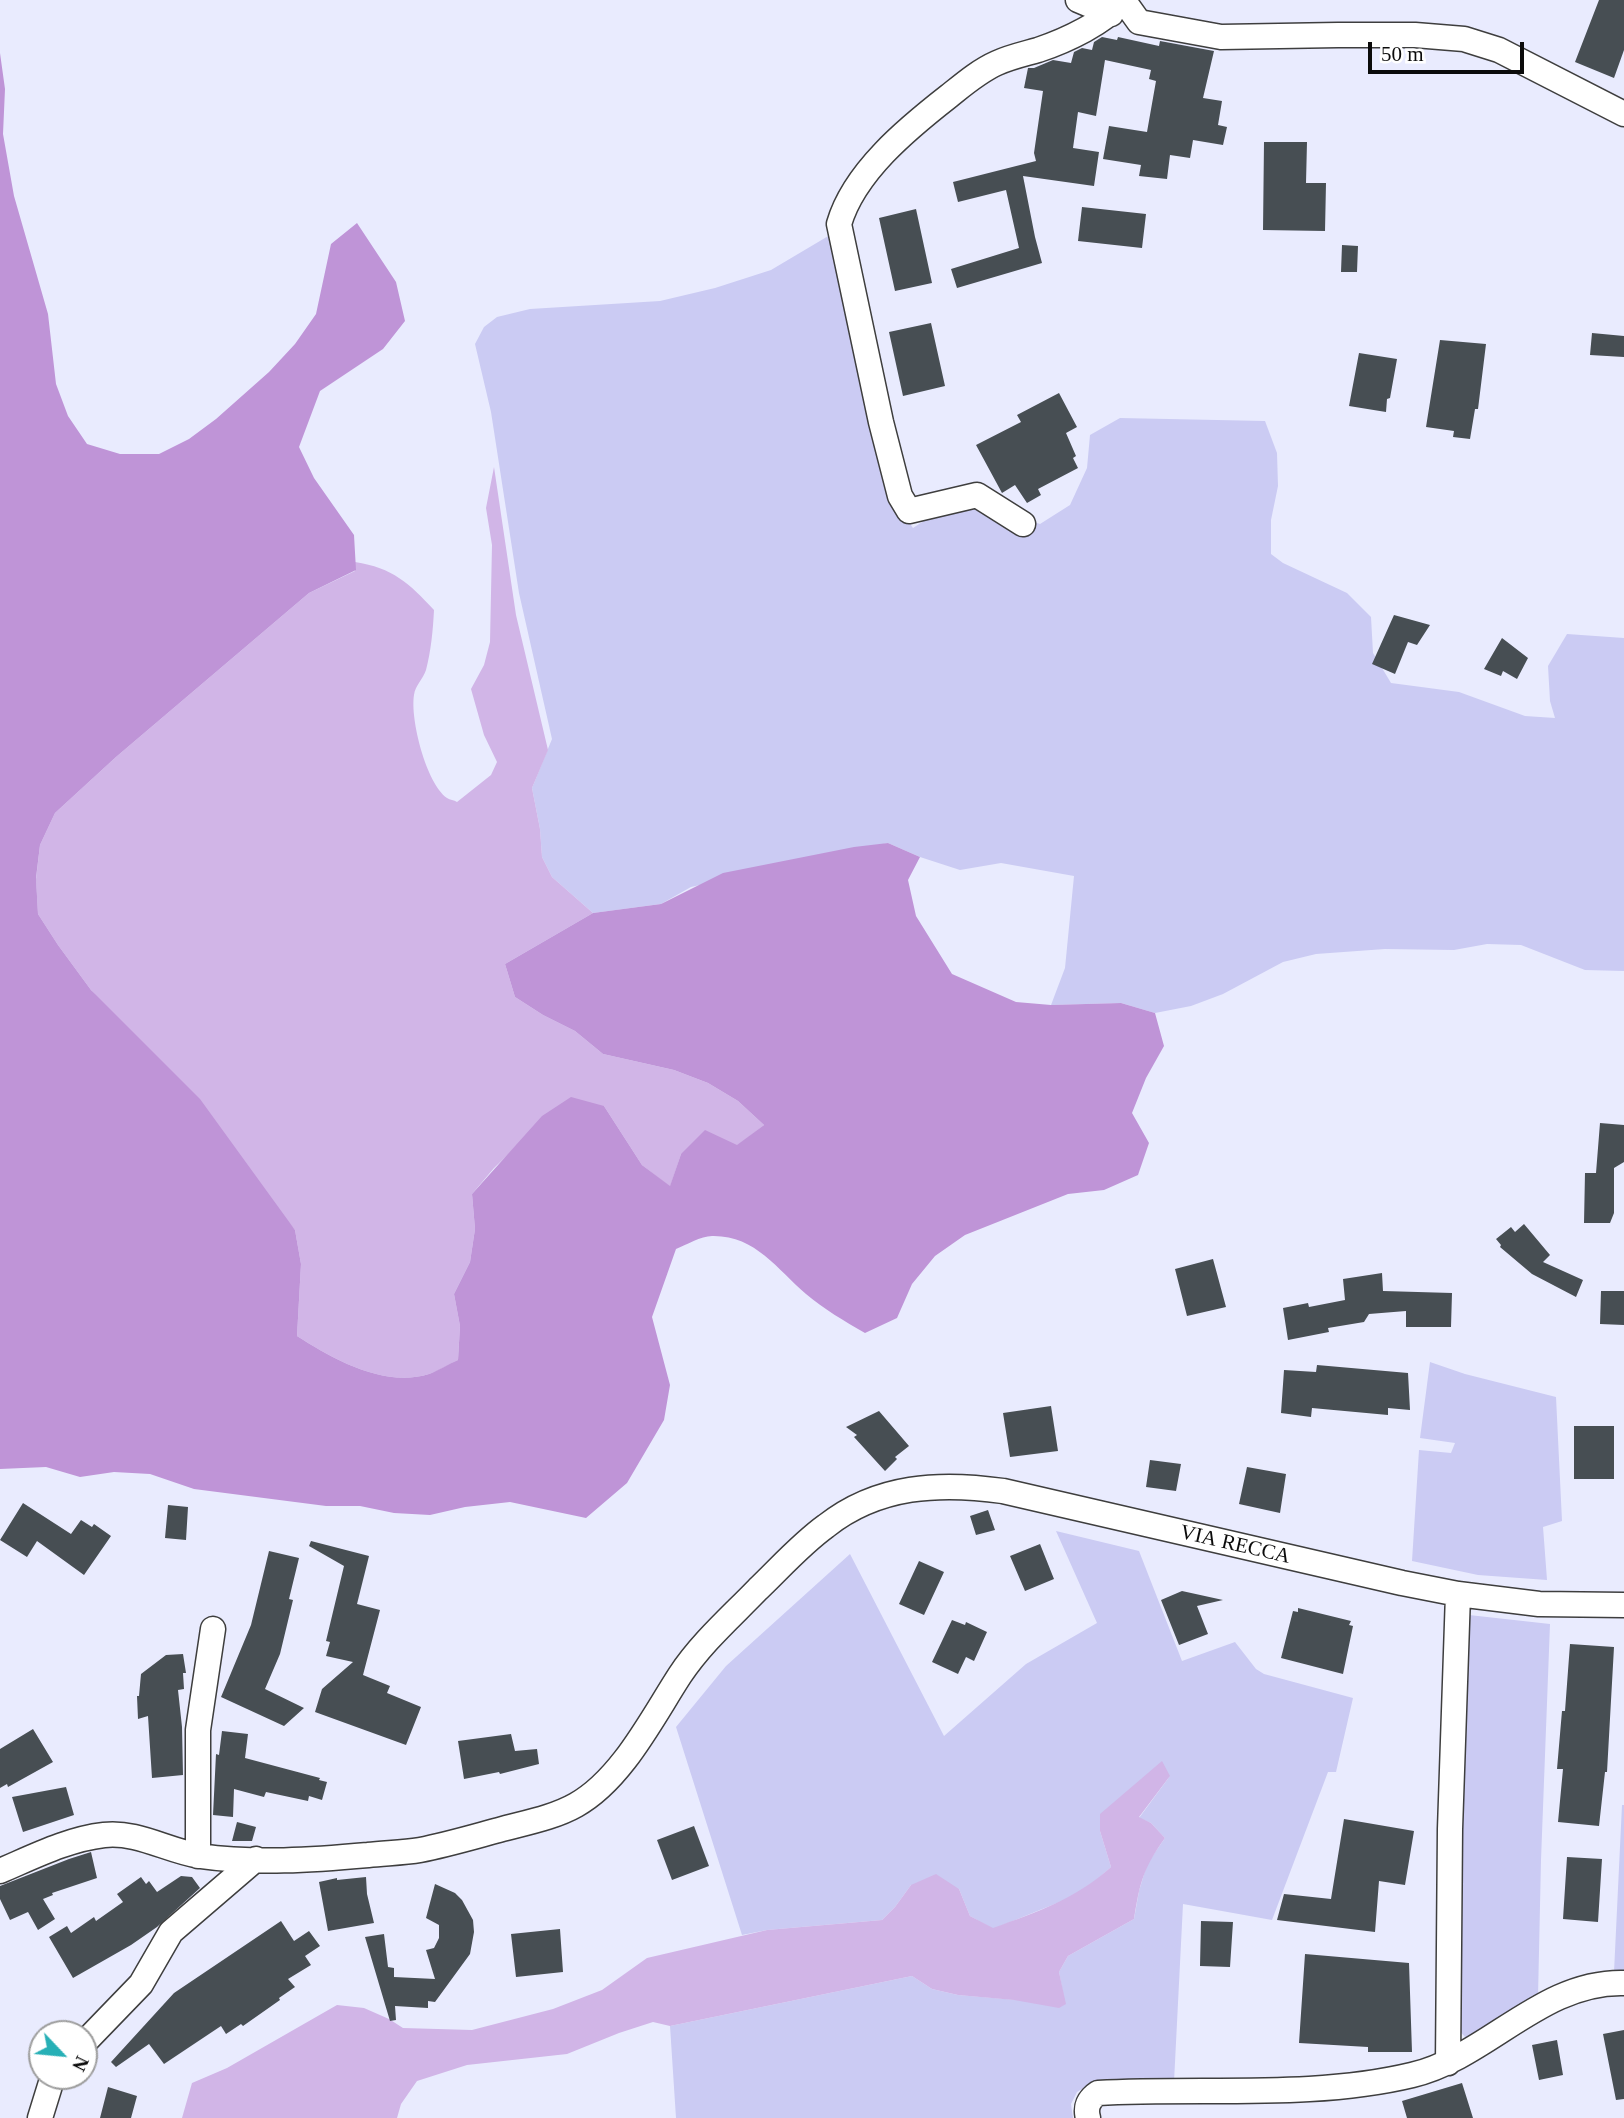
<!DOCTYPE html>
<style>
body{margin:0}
#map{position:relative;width:1624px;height:2118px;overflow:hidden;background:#e9ebfe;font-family:"Times New Roman",serif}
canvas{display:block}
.north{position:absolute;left:28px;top:2020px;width:70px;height:70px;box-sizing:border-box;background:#fff;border:2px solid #9d9d9d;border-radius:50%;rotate:116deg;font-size:19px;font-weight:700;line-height:28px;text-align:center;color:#0b0b0b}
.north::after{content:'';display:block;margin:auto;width:24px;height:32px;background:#27b0b6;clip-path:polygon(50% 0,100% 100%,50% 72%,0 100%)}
.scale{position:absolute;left:1368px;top:42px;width:156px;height:32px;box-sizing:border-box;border:4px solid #0b0b0b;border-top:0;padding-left:9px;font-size:21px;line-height:24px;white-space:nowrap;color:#0b0b0b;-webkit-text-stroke:5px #fff;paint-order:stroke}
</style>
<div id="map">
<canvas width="1624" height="2118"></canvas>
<div class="north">N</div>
<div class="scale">50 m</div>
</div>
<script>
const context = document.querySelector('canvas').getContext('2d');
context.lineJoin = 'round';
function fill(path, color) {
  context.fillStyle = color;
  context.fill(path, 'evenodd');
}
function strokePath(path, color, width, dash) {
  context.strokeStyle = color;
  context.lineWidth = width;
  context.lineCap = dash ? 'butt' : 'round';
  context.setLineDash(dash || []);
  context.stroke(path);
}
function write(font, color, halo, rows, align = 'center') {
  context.font = font + ' "Times New Roman",serif';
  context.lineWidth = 7;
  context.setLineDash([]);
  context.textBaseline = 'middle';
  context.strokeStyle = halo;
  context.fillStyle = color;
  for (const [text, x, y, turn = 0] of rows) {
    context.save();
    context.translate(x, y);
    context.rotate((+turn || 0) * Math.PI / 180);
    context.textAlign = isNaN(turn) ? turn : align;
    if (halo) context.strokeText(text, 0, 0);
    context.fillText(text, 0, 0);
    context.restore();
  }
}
const farmland = new Path2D(`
 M830,235L894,500L913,528L939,511L973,503L1040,524L1070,505L1087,468L1090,435L1120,418L1265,421L1277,453L1278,486L1271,520V554L1283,563L1347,593L1371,617L1373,653L1391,683L1459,692L1525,716L1555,718L1550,701L1548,666L1567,634L1624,638V971L1585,970L1521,945L1487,944L1454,950L1385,949L1316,954L1283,962L1223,994L1191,1006L1155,1013L1121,1003L1051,1005L1065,968L1074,876L1001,863L960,870L920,857L888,843L691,887L661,904L593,913L552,877L542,857L540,829L532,788L552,739L519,593L491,412L475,344L484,327L497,317L530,309L660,301L715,288L771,270Z
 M1430,1362L1465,1374L1556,1397L1562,1521L1543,1527L1547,1580L1478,1575L1412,1561L1419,1450L1451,1453L1455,1443L1420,1438Z
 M1056,1531L1139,1551L1182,1661L1235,1642L1256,1669L1264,1674L1353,1698L1336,1772H1328L1272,1920L1183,1904L1174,2082L1088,2085L1077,2092L1071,2104L1073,2118H676L670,2026L912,1976L932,1989L958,1995L1065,2004L1059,1972L1068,1956L1134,1919L1139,1891L1147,1864L1165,1838L1151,1823L1139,1818L1170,1776L1100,1831L1111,1867L1091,1885L1067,1899L993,1929L970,1916L959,1889L911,1885L895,1907L882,1920L767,1930L742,1935L676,1727L726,1666L850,1554L944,1736L1026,1664L1097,1623Z
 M1469,1615L1550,1624L1541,1860L1538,1997L1466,2038L1455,2026Z
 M1622,1805H1624V1972H1614Z`);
const green = new Path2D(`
 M494,467L516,615L548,750L532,788L540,829L542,857L552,877L593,913L505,964L515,997L543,1015L575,1031L603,1054L674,1070L708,1083L738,1101L764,1125L737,1146L681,1154L670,1187L642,1165L604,1106L520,1143L494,1168L472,1194L475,1229L470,1262L454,1294L460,1326L458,1360C449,1364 439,1371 429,1374C384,1388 333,1359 297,1336L301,1264L295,1230L91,990L58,945L38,914L36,879L40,845L55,813L116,757L309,593L355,571V562C393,568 409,583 434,610C433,630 431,651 426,670C423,679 415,686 414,695C410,719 426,783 447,798C450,800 454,800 457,802L491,775L497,762L484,735L471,689L484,665L490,642L492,545L486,508Z
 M1162,1761L1170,1776L1139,1817L1151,1823L1165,1838C1143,1869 1140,1882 1134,1919L1068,1956L1059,1972L1066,2004L1059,2008L1014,2000L958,1995L932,1989L912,1976L670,2026L653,2022L619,2033L567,2054L467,2065L417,2081L401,2104L397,2118H182L192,2083L227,2068L337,2005L364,2008L389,2019L403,2028L472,2030L553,2009L602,1990L647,1958L767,1930L882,1920L895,1907L911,1885L936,1874L959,1889L970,1916L993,1928C1039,1911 1074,1900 1111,1867L1100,1831V1814Z`);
const forest = new Path2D(`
 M0,53L5,89L3,134L14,196L48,314L56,384L68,416L87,444L120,454H159L189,439L216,419L269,372L295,344L316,314L331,244L357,223L396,282L405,321L383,349L320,391L299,447L314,478L354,535L356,570L309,593L116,757L55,813L40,845L36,878L38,914L58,945L91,990L200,1099L295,1230L301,1264L297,1336C333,1359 384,1388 429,1374C438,1371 448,1364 458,1360L460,1326L454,1294L470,1262L475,1229L472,1194L542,1116L571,1097L604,1106L642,1165L670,1186L681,1154L705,1130L737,1145L764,1125L738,1101L708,1083L674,1070L603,1054L575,1031L543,1015L515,997L505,964L593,913L661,904L723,873L854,847L888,843L920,857L908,880L916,916L952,974L1016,1002L1051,1005L1121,1003L1155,1013L1164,1046L1146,1078L1132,1113L1149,1143L1138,1175L1104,1190L1068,1194L965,1235L935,1256L912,1284L897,1318L865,1333C844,1321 824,1309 806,1294C777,1269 755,1235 712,1236C701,1236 686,1245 676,1249L652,1317L670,1385L664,1420L627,1483L586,1518L510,1502L465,1507L430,1515L394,1513L360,1506H326L194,1489L150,1474L114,1472L80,1477L46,1467L0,1469Z`);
const building = new Path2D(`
 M1599,0H1624V50L1614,78L1575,62Z
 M1102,37L1117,40L1118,37L1159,46L1160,41L1214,51L1203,98L1222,101L1218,125L1227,127L1223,145L1193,140L1190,158L1170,155L1167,179L1139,176L1141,165L1103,159L1109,126L1147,132L1156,81L1149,79L1151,70L1105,60L1096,116L1078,112L1073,148L1099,152L1094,186L1023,176L1035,237L1042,263L957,288L951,269L1019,248L1006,190L958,202L953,182L1036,161L1034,153L1043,91L1024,88L1028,68H1034L1053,60L1071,63L1074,52L1082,48L1092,50L1094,42Z
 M1264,142H1307L1306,183H1326L1325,231L1263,230Z
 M1082,207L1146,214L1142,248L1078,241Z
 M916,209L932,283L895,291L879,218Z
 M1342,245L1358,246L1357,272H1341Z
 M931,323L945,386L903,396L889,332Z
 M1592,333L1624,336V357L1590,355Z
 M1440,340L1486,344L1478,409H1475L1470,439L1453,437L1454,431L1426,427Z
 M1359,353L1397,359L1390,398L1387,399L1386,412L1349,406Z
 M1059,393L1077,427L1066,433L1076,456L1073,458L1078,468L1038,489L1041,495L1027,503L1015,485L1002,493L976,445L1021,422L1017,415Z
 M1394,615L1430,625L1417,645L1408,642L1395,674L1372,664Z
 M1502,638L1528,658L1517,679L1503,671L1501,676L1484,669Z
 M1600,1123L1624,1125V1162L1614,1168V1213L1610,1223H1584L1585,1173H1596Z
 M1524,1224L1550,1255L1543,1262L1583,1280L1576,1297L1532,1274L1500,1247L1501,1245L1496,1239L1511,1227L1515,1232Z
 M1213,1259L1226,1307L1187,1316L1175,1269Z
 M1382,1273L1383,1291L1452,1293L1451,1327H1406V1311L1369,1314L1364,1322L1328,1328L1329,1332L1288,1340L1283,1308L1308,1303L1309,1307L1345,1300L1343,1279Z
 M1601,1291H1624V1325L1600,1324Z
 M1317,1365L1408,1373L1410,1410L1388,1408V1415L1312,1408L1311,1417L1281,1413L1284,1370L1316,1372Z
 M1051,1406L1058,1451L1010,1457L1003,1413Z
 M879,1411L909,1446L895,1457L897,1459L885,1471L854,1437L857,1435L846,1427Z
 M1574,1426H1614V1479H1574Z
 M1150,1460L1181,1464L1176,1491L1146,1487Z
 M1247,1467L1286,1474L1280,1513L1239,1504Z
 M23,1503L71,1534L81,1520L92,1527L94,1524L111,1536L84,1575L37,1541L27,1557L0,1540Z
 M168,1505L188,1507L186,1540L165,1538Z
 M988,1510L995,1530L976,1535L970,1516Z
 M311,1541L369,1556L357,1604L380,1610L363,1675L390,1686L387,1693L421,1707L406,1745L315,1712L322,1689L353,1662L326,1656L330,1642L326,1641L344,1566L309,1546Z
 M1040,1544L1054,1579L1025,1591L1010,1556Z
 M269,1551L299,1558L289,1599L293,1600L280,1654L265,1689L304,1708L284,1726L221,1697L251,1625Z
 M919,1561L944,1572L924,1615L899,1604Z
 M1182,1591L1223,1600L1197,1606L1208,1634L1179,1645L1161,1600Z
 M1298,1608L1351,1621L1349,1625L1353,1626L1343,1674L1281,1658L1293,1611L1298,1612Z
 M952,1620L965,1625L966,1622L987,1632L974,1661L966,1657L958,1674L932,1662Z
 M1570,1644L1614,1647L1607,1772H1605L1599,1826L1558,1822L1563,1769H1557L1562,1711H1565Z
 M183,1654L186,1673H183L184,1689L178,1690L182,1727L183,1775L152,1778L148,1716L138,1719L137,1696H139L141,1674L166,1655Z
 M33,1729L53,1762L8,1787L7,1784L0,1788V1749Z
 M222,1731L248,1734L245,1758L320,1778L319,1780L327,1782L322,1800L309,1796L308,1801L266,1792L264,1797L234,1789L233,1817L213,1815L216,1754L219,1755Z
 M511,1734L515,1751L537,1749L539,1764L500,1774L499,1772L464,1779L458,1741Z
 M66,1787L74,1815L23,1832L12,1797Z
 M1344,1819L1414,1831L1405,1885L1379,1881L1375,1932L1277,1920L1284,1894L1331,1899Z
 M237,1822L256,1827L252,1841H232Z
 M694,1826L709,1866L672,1880L657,1840Z
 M91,1852L97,1878L52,1893L53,1895L43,1899L55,1919L38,1930L28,1912L10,1920L0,1899V1886L69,1859Z
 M1567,1857L1602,1859L1598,1922L1563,1919Z
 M181,1876L192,1877L200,1888L157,1927L131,1945L73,1978L49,1937L67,1926L71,1933L94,1917L96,1921L123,1902L117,1894L141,1877L146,1884L149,1881L157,1892Z
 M366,1877L367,1894L374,1923L328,1931L319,1882L337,1878V1880Z
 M435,1884L455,1893L462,1900L473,1920L474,1932L470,1954L435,2002L428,2001V2008L395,2006L396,2020L390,2021L365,1937L384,1934L388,1967L394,1968V1977L435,1979L426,1950L434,1948L439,1938V1925L426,1918Z
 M281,1921L294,1941L309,1931L320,1946L305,1956L311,1965L288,1979L295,1987L279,1998L280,2000L243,2026L241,2024L226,2034L221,2026L164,2064L149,2044L116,2067L111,2062L174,1993Z
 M1201,1921L1233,1922L1230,1967L1200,1966Z
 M560,1929L563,1972L516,1977L511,1934Z
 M1305,1954L1409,1963L1412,2052H1368V2047L1299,2043Z
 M1624,2030V2099L1616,2100L1603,2034Z
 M1557,2040L1563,2075L1539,2080L1532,2045Z
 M1462,2083L1473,2118H1407L1402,2101Z
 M108,2087L137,2096L131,2118H100Z`);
const street = new Path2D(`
 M1078,0L1111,14
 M1124,1L1139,22L1221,37L1338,35H1415L1464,39L1499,50L1624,114
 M1023,524L977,495L909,511L900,496L881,422L839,224C854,172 908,128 949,96C964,84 979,71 997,63C1010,57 1024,54 1038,50C1068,40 1103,23 1125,0
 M198,1856V1730L213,1629
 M0,1871C33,1857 68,1839 104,1835C137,1831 168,1851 200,1856C255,1864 313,1860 368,1855C385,1853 403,1853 420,1850C446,1845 473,1837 499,1830C524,1823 553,1818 576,1805C622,1779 652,1718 680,1675C702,1642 731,1617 758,1589C780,1568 801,1544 826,1526C878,1485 940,1482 1003,1491L1402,1583L1458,1594L1539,1604L1624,1605
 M84,2043L141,1984L171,1932L256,1859
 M1448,2063L1450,1829L1458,1594
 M40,2118L53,2076
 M1088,2118C1085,2107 1089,2099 1098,2093C1201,2087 1312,2099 1412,2075C1488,2057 1541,1981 1624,1983`);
const streetNames = [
 ["VIA RECCA",1235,1545,13]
];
fill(farmland, '#cbcbf3');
fill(green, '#d1b5e7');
fill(forest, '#bf94d7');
fill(building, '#474e53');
strokePath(street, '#3e3e3e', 27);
strokePath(street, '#fff', 24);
write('21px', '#0b0b0b', '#fff', streetNames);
</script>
